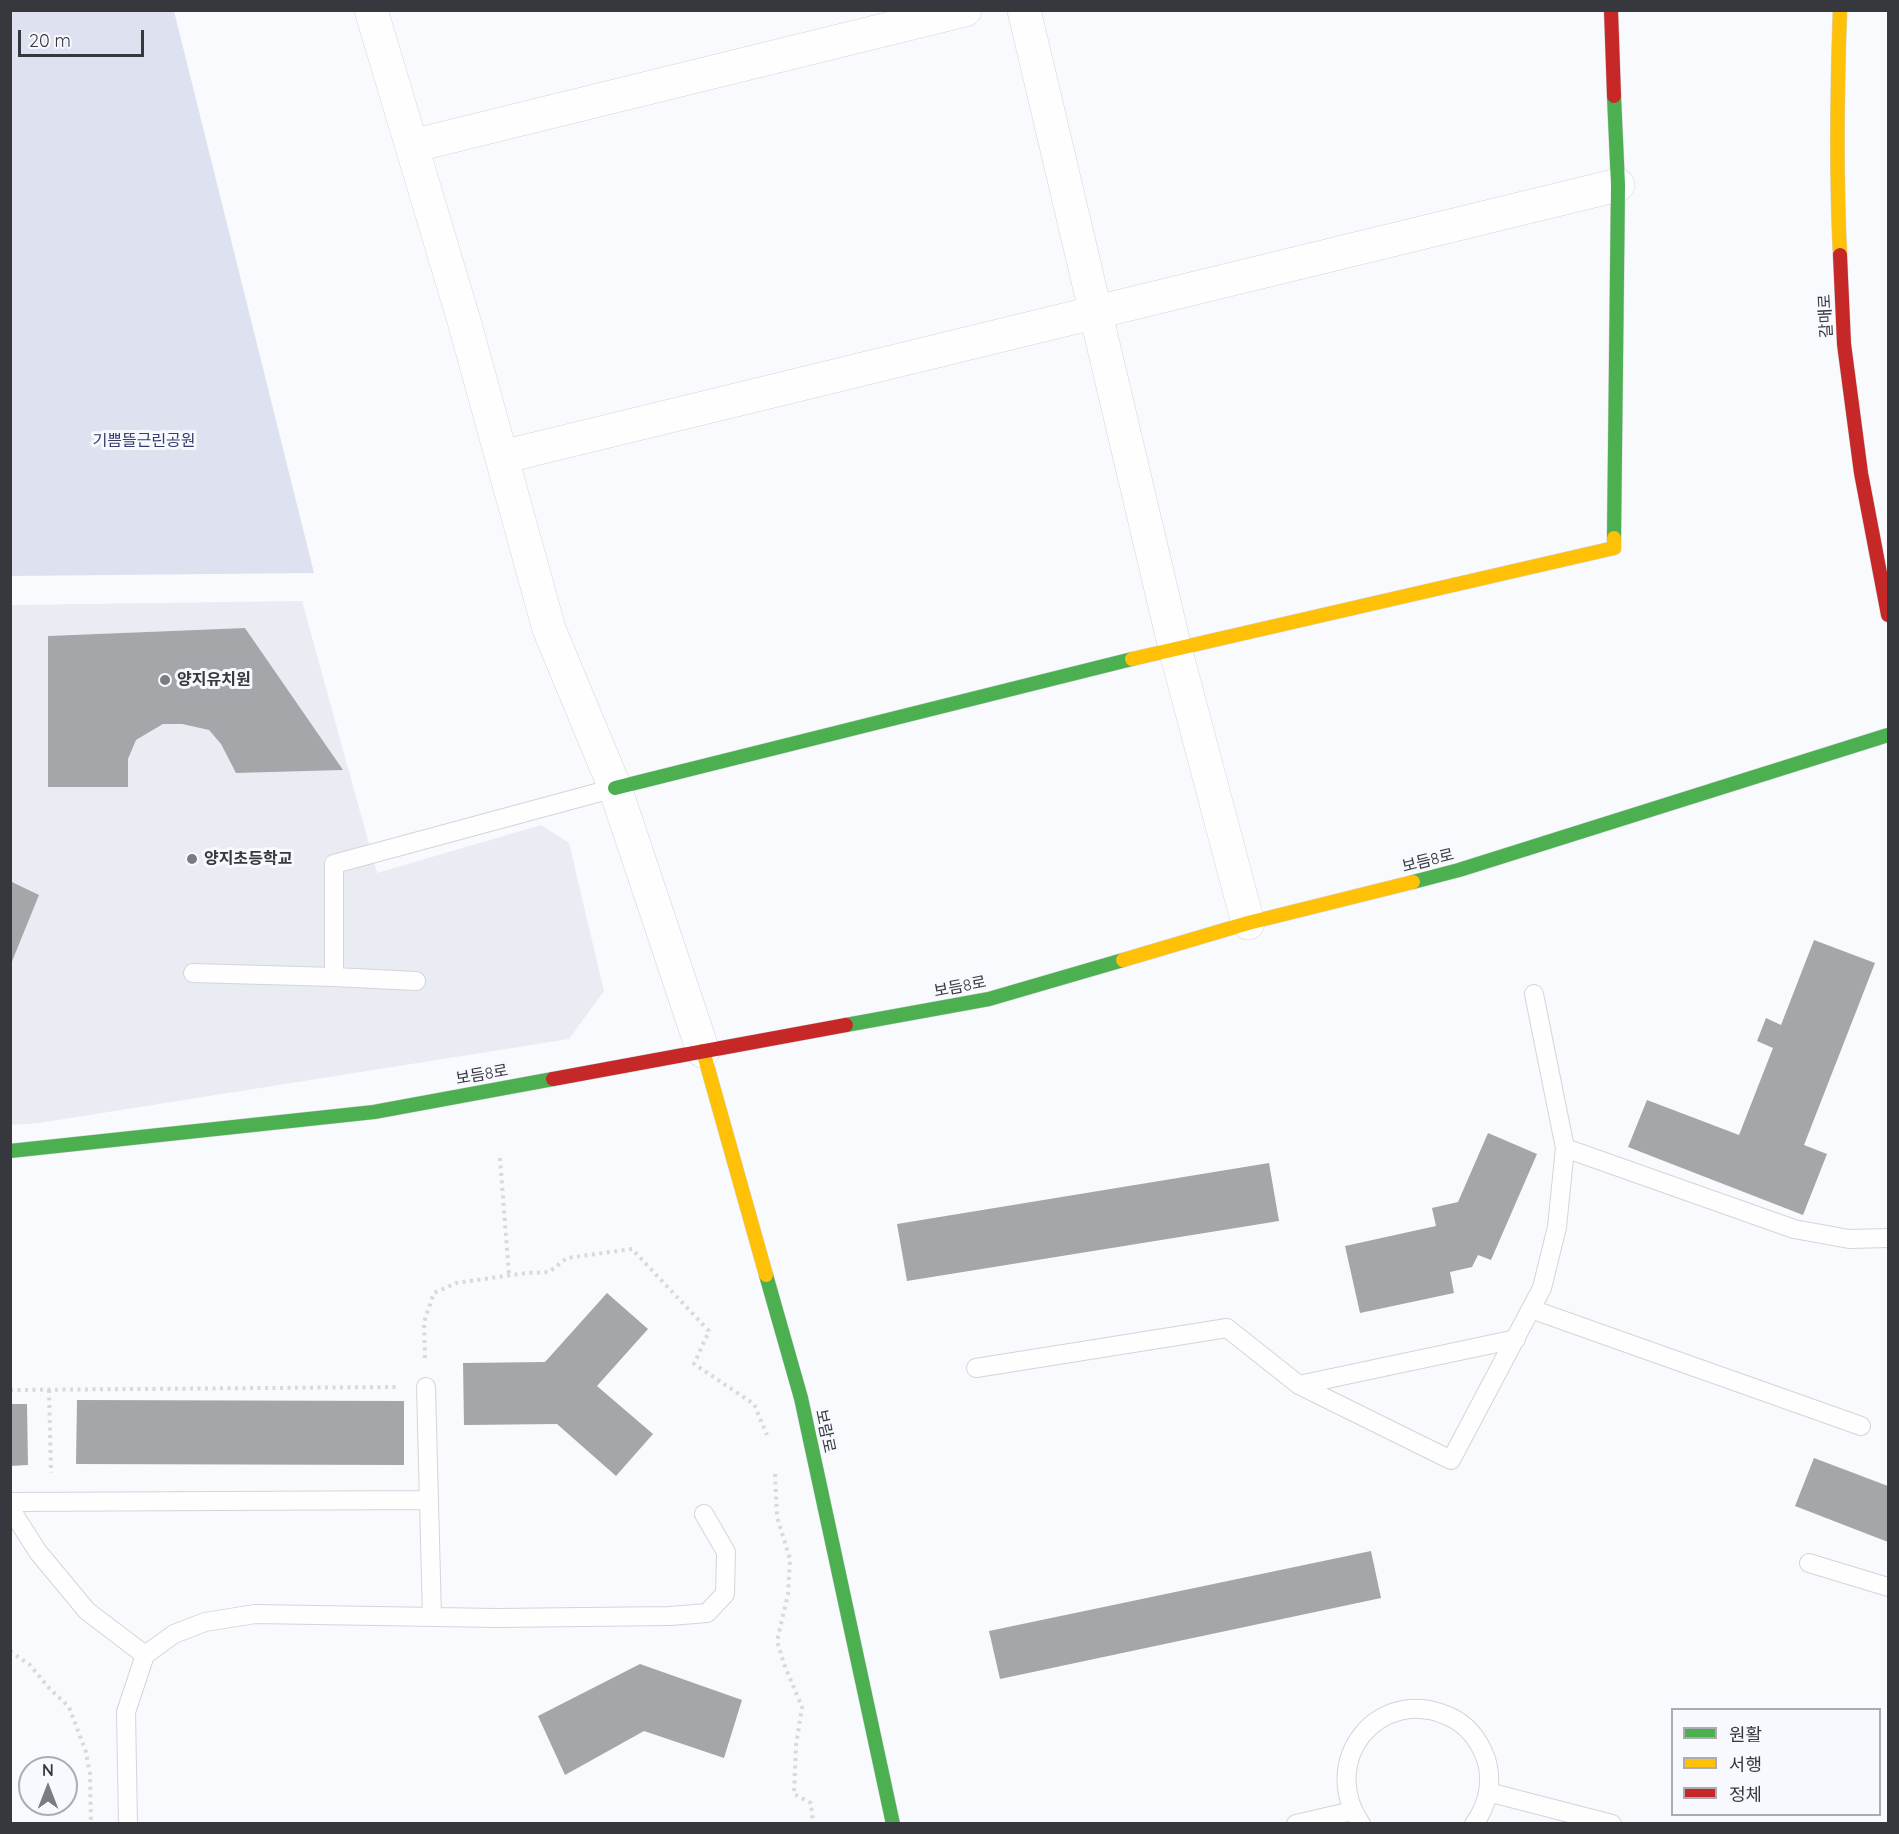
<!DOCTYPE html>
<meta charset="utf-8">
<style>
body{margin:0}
#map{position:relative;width:1899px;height:1834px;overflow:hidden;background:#f9fafd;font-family:Quicksand,"Noto Sans KR",sans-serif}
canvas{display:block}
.frame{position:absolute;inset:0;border:12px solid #36383e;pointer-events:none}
.legend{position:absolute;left:1671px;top:1708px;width:210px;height:108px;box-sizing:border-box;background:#f7f9ff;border:2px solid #aaacb2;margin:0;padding:8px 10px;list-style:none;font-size:18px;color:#36383e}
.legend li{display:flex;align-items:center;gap:12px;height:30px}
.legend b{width:30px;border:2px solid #aaacb2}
.north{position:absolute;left:18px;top:1756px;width:60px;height:60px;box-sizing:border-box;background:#f7f9ff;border:2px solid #aaacb2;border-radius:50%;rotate:0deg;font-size:16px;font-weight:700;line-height:24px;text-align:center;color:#36383e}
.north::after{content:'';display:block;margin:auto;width:21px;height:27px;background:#7a7c81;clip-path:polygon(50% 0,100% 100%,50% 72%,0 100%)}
.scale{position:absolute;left:18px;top:30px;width:126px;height:27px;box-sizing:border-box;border:3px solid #36383e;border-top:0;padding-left:8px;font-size:18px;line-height:21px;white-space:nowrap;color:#36383e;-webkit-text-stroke:4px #f7f9ff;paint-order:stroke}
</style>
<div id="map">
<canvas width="1899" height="1834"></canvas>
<div class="frame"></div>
<ul class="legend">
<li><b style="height:8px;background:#4caf50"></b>원활</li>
<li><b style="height:8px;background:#ffc107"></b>서행</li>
<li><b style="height:8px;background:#c62828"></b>정체</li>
</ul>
<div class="north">N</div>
<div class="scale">20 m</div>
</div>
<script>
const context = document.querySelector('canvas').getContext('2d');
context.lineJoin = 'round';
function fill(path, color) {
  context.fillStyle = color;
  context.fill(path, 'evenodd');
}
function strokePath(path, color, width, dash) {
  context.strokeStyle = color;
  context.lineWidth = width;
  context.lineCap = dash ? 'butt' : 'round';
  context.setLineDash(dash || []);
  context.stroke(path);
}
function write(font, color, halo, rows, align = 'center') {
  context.font = font + ' Quicksand,"Noto Sans KR",sans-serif';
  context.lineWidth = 6;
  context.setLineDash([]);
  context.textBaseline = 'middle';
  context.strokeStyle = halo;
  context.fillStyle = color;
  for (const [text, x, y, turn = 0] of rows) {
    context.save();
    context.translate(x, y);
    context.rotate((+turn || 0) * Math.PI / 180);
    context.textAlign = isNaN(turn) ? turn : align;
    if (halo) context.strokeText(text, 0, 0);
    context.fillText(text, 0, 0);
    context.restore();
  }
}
const built = new Path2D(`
 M302,601L377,873L541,825L569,843L604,991L569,1039L39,1123L11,1125V964L39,895L11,881V605ZM245,628L342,770L237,773L221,744L209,730L182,724H163L136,740L128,759V787H48V636Z`);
const green = new Path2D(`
 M10,11H174L314,573L11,576Z`);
const building = new Path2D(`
 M245,628L343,770L236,773L221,744L209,730L182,724H163L136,740L128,759V787H48V636Z
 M10,881L39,895L11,964H10Z
 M1814,940L1875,963L1804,1145L1827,1154L1803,1215L1628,1147L1647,1100L1739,1135L1773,1048L1757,1041L1766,1018L1781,1025Z
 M1488,1133L1537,1154L1491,1260L1478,1255L1472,1267L1450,1272L1454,1293L1360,1313L1345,1246L1436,1226L1432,1208L1458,1202Z
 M1269,1163L1279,1221L907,1281L897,1224Z
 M607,1293L648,1329L597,1386L653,1434L616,1476L557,1424L464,1425L463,1363L545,1362Z
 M77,1400L404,1401V1465L76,1464Z
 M10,1404H27L28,1465L10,1466Z
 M1814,1458L1888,1486V1542L1795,1506Z
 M1371,1551L1381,1598L1000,1679L989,1631Z
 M640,1664L742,1700L724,1758L644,1731L565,1775L538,1716Z`);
const path = new Path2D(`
 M500,1158L509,1275
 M425,1358L424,1322L434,1293L456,1283L526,1273L549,1272L567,1258L632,1249L709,1331L694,1364L754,1404L767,1435
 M10,1390L397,1387
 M49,1390L51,1473
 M775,1474L777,1517L790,1559L788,1594L777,1641L784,1664L802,1707L796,1745L794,1794L811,1803L813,1824
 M10,1651L30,1665L49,1688L69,1707L86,1752L90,1774L91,1824`);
const lane = new Path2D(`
 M193,973L334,977V864L615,788
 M334,977L416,981
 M1565,1148L1794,1229L1849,1239L1888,1238
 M1531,1309L1861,1426
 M976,1368L1227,1328L1299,1385L1451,1460L1542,1288L1557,1227L1565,1148L1534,994
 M1299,1385L1516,1339
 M426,1387L432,1617
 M10,1502L428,1500
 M10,1508L38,1552L87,1611L145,1655
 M1809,1563L1888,1587
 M1488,1792L1612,1824
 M128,1824L126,1712L145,1655L174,1634L205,1622L255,1614L497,1618L670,1616L707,1613L725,1594L726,1552L704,1514
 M1296,1824L1352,1811
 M1361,1824C1318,1761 1378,1685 1448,1716C1467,1724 1479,1740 1486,1759C1493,1781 1488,1805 1474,1824`);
const street = new Path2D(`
 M371,10L464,321L549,629L615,788L703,1051
 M1024,10L1175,648L1248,923
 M412,146L965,10
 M502,457L1618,185`);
const fast = new Path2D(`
 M1614,538L1618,185L1614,96
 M615,788L1132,659
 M1413,882L1459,870L1888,735
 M846,1025L989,999L1123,960
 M10,1151L374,1112L553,1079
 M766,1275L801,1398L893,1824`);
const slow = new Path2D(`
 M1840,255C1836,173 1837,92 1840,10
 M1132,659L1614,548V538
 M1123,960L1248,923L1413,882
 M703,1051L766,1275`);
const jam = new Path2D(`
 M1611,10L1614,96
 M1840,255L1844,344L1861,473L1888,615
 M553,1079L846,1025`);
const markers = [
 [165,680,6,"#7a7c81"],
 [192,859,6,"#7a7c81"]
];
const streetNames = [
 ["갈매로",1826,316,-93],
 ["보듬8로",1428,861,-14],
 ["보듬8로",960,987,-11],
 ["보듬8로",482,1075,-10],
 ["보람로",825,1431,78]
];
const parkNames = [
 ["기쁨뜰근린공원",144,441]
];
const poiNames = [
 ["양지유치원",177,680],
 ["양지초등학교",204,859]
];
fill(built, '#eaecf4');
fill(green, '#dee2f0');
fill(building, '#a5a6aa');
strokePath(lane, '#d4d5da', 20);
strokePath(street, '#d4d5da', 34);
strokePath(fast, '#d4d5da', 15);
strokePath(slow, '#d4d5da', 15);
strokePath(jam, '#d4d5da', 15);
strokePath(path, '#d9d9da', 4, [3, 4.5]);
strokePath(lane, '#fefeff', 18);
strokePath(street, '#fefeff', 33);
strokePath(fast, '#4caf50', 14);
strokePath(slow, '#ffc107', 14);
strokePath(jam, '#c62828', 14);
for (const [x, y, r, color] of markers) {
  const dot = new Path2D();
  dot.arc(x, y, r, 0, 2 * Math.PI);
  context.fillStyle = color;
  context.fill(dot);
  strokePath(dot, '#f7f9ff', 2);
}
write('16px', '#36383e', '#f7f9ff', streetNames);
write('16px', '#363d6a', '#f7f9ff', parkNames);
write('bold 16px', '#36383e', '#f7f9ff', poiNames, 'left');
</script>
